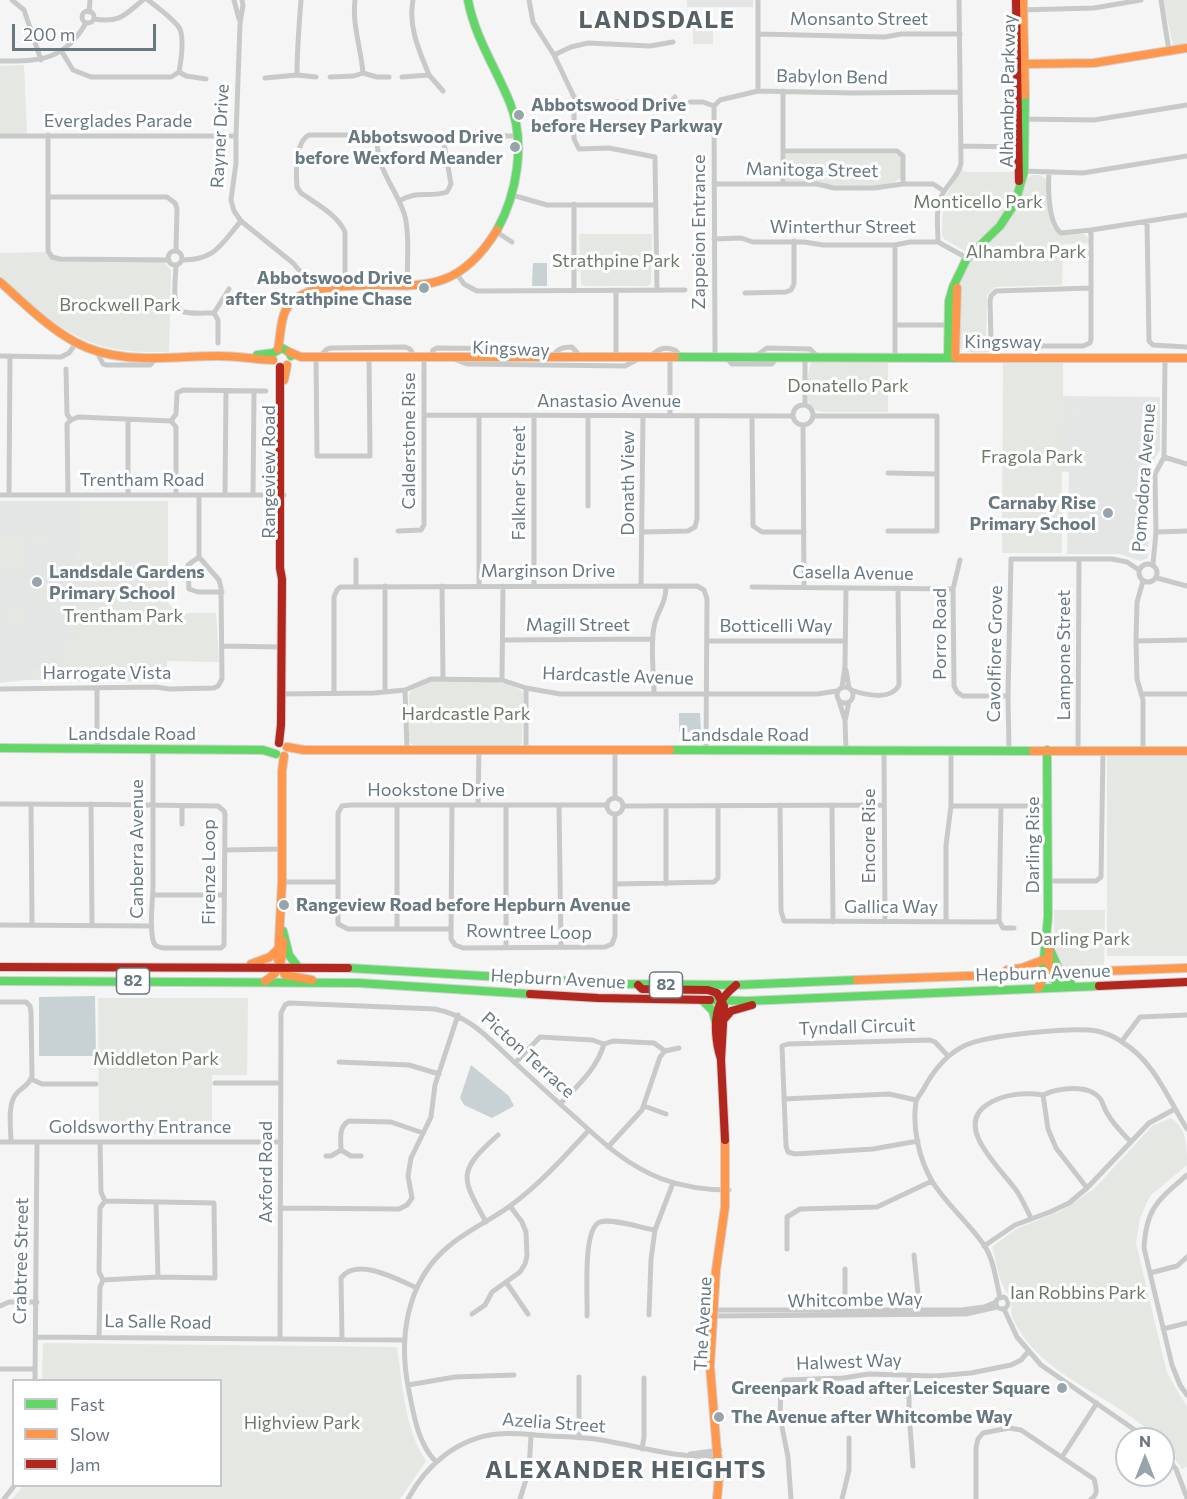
<!DOCTYPE html>
<style>
body{margin:0}
#map{position:relative;width:1187px;height:1499px;overflow:hidden;background:#f5f5f5;font-family:Commissioner,sans-serif}
canvas{display:block}
.legend{position:absolute;left:12px;top:1379px;width:210px;height:108px;box-sizing:border-box;background:#fff;border:2px solid #c3c9cd;margin:0;padding:8px 10px;list-style:none;font-size:18px;color:#687982}
.legend li{display:flex;align-items:center;gap:12px;height:30px}
.legend b{width:30px;border:2px solid #c3c9cd}
.north{position:absolute;left:1115px;top:1427px;width:60px;height:60px;box-sizing:border-box;background:#fff;border:2px solid #c3c9cd;border-radius:50%;rotate:0deg;font-size:16px;font-weight:700;line-height:24px;text-align:center;color:#687982}
.north::after{content:'';display:block;margin:auto;width:21px;height:27px;background:#99a4aa;clip-path:polygon(50% 0,100% 100%,50% 72%,0 100%)}
.scale{position:absolute;left:12px;top:24px;width:144px;height:27px;box-sizing:border-box;border:3px solid #687982;border-top:0;padding-left:8px;font-size:18px;line-height:21px;white-space:nowrap;color:#687982;-webkit-text-stroke:4px #fff;paint-order:stroke}
</style>
<div id="map">
<canvas width="1187" height="1499"></canvas>
<ul class="legend">
<li><b style="height:8px;background:#63d668"></b>Fast</li>
<li><b style="height:8px;background:#ff974d"></b>Slow</li>
<li><b style="height:8px;background:#b3261e"></b>Jam</li>
</ul>
<div class="north">N</div>
<div class="scale">200 m</div>
</div>
<script>
const context = document.querySelector('canvas').getContext('2d');
context.lineJoin = 'round';
function fill(path, color) {
  context.fillStyle = color;
  context.fill(path, 'evenodd');
}
function strokePath(path, color, width, dash) {
  context.strokeStyle = color;
  context.lineWidth = width;
  context.lineCap = dash ? 'butt' : 'round';
  context.setLineDash(dash || []);
  context.stroke(path);
}
function write(font, color, halo, rows, align = 'center') {
  context.font = font + ' Commissioner,sans-serif';
  context.lineWidth = 6;
  context.setLineDash([]);
  context.textBaseline = 'middle';
  context.strokeStyle = halo;
  context.fillStyle = color;
  for (const [text, x, y, turn = 0] of rows) {
    context.save();
    context.translate(x, y);
    context.rotate((+turn || 0) * Math.PI / 180);
    context.textAlign = isNaN(turn) ? turn : align;
    if (halo) context.strokeText(text, 0, 0);
    context.fillText(text, 0, 0);
    context.restore();
  }
}
const built = new Path2D(`
 M687,0H753V7H687Z
 M1055,396L1160,397V450L1149,469L1148,558L1140,561L1120,554H1067L1069,472L1059,471Z
 M0,501H81V544L75,559L96,682L34,679L0,683Z`);
const green = new Path2D(`
 M1163,0H1187V45L1180,47L1173,45Z
 M693,20H713V44H693Z
 M24,65L27,134H0V66Z
 M786,154H895L901,157V178C886,193 809,182 786,182Z
 M962,170L965,172H1014L1015,193L1005,216L965,251L944,239L942,235L943,200Z
 M1032,175H1040L1046,179L1051,225C1059,238 1071,234 1084,234L1088,238L1089,243L1063,244L1062,285L995,287L987,295L986,339L993,347V352C980,352 964,356 957,344V277L967,258L1011,218L1017,207L1026,179Z
 M579,234H652L651,284L647,286H584L581,284Z
 M49,252L52,257L164,262L171,270L169,352C145,352 121,352 99,345C62,334 31,304 0,282V253Z
 M813,360H888V412H823C818,411 813,410 810,405C805,396 807,367 813,360Z
 M1003,362H1063V406H1068V424H1062V553H1002Z
 M1070,406H1079L1078,424H1070Z
 M81,501H168V603L178,613H216L219,662L167,661V681L96,682L94,674L65,680L57,644L75,640L70,614L64,616L52,612L51,604H75V559L81,544Z
 M30,531H54L52,545L38,544L29,539Z
 M1,533H24V572L22,573L0,574Z
 M53,562L61,564L68,568L71,567L72,575L51,574Z
 M29,578H35V600H28L26,580Z
 M40,578L47,579V601H40Z
 M3,605H23L24,623L3,624Z
 M59,666L61,680H29V668Z
 M430,681C451,681 511,676 523,693L522,743L518,746H414L409,742V695L412,690Z
 M1107,756H1187V956H1107Z
 M1054,910H1105L1104,966L1061,968C1053,950 1055,929 1054,910Z
 M98,998H248L247,1075H212V1134L99,1133Z
 M1171,1118C1187,1128 1187,1147 1187,1165L1150,1196L1140,1218L1136,1243L1167,1373L1187,1407V1467L1182,1469L1163,1443V1439H1159C1150,1431 1140,1423 1130,1416C1089,1387 1036,1368 1013,1319C1010,1312 1012,1304 1011,1297C998,1285 998,1264 992,1247L1016,1229L1061,1211L1094,1189L1152,1126Z
 M43,1343L397,1347C403,1385 404,1428 426,1461L400,1499H12L23,1486H220V1380H42Z`);
const water = new Path2D(`
 M533,263H547V286H532Z
 M679,713H700L701,732H679Z
 M95,996L96,1056H39V997Z
 M471,1065L509,1096L514,1106L492,1118L464,1105L460,1098Z`);
const street = new Path2D(`
 M12,0L24,10L41,60
 M234,0L239,19
 M242,0L243,5L240,24L236,136V163L231,200L234,211L241,221L293,263L304,276L309,290
 M355,0C352,25 361,48 363,73
 M529,0L533,22L554,55L574,97L584,102H671L675,97
 M758,0V91L853,93L959,92
 M1161,0L1169,51
 M1020,10L1094,8L1141,0
 M82 17a6 6 0 1 1 12 0a6 6 0 1 1-12 0Z
 M89,12L90,0
 M94,19C121,23 124,15 143,0
 M758,34L885,37L901,34H960
 M62,52L73,70L91,77H171L179,72C181,61 184,40 180,29C175,20 157,7 148,0
 M554,55L571,47L588,43L650,46L673,42
 M0,61C40,61 64,61 86,23
 M179,72L186,76L206,79
 M297,75C297,50 299,25 301,0
 M429,75L443,91
 M330,77L354,76L363,73L377,77H389
 M402,77L429,75C419,50 408,27 413,0
 M265,78L297,75L316,77
 M783,91V184
 M690,102H703L714,106
 M714,106L715,357
 M714,106L720,100L758,91
 M574,107V139L579,149L609,148L655,157L657,290
 M1023,119L1094,120L1187,105
 M48,135V251L52,257L60,259L169,260
 M0,136H236
 M962,146L1017,147
 M783,151H897L903,156V184
 M1022,171L1083,173L1187,156
 M1049,173C1048,187 1048,224 1061,233L1091,230L1187,215
 M714,184H817L834,188H874L903,184H933L944,191
 M512,195L547,205H656
 M48,197H167L175,203L177,208L176,251
 M399,201C416,190 430,198 447,192L451,184L444,143L450,136H516
 M574,204V291
 M1147,222L1149,341L1153,345L1187,347
 M495,231L512,242
 M714,239L741,238L753,242H804L823,245H895L910,242H938L967,258
 M938,242C938,228 935,208 942,195C948,183 959,176 961,163L959,0
 M895,245V357
 M168 258a7 7 0 1 1 14 0a7 7 0 1 1-14 0Z
 M182,260C216,260 221,244 241,221
 M176,265C176,277 170,307 184,312C193,314 205,313 214,313
 M456,273L464,284L477,291L685,290
 M345,286V232C338,215 315,203 301,193L297,187C296,173 295,142 309,135H369L377,143C380,175 394,185 404,213C410,231 407,267 407,288
 M1091,288L996,291L991,296L990,301L991,339L997,345L1002,346H1083L1090,343L1091,339V230
 M616,291V357
 M745,293L786,292L791,290L794,284V241
 M214,313L218,320V343
 M214,313L229,289
 M895,325H949
 M96,350L103,364L106,365H150L158,356
 M0,356L61,357L69,353L76,343
 M316,357L317,456H370L369,357
 M319,357L327,349L331,348L405,347L410,349L415,357
 M431,357L433,350L437,348L533,349L540,357
 M552,357C558,349 561,347 572,347L581,357
 M650,357C658,349 664,346 675,350L682,357
 M670,357V416
 M726,357L732,364H772L777,357
 M754,357L767,348L810,349L818,357
 M805,357V405
 M454,359L467,364L625,366L640,358
 M66,369L67,414L71,420
 M793 415a10 10 0 1 1 20 0a10 10 0 1 1-20 0Z
 M424,415L793,416
 M479,415V586
 M534,416V586
 M752,416L753,526L762,532H804
 M813,416H937V531H888
 M128,420V495
 M171,421L176,414L177,393L183,390L266,391
 M803,425L804,587
 M1164,457L1187,464
 M888,473L937,474
 M9,494L10,356
 M0,495H284
 M68,495L67,424L71,420L78,417L171,421L176,427V495
 M225,495L226,391
 M253,495L254,391
 M588,506V416
 M398,531L421,530L424,525V357
 M643,532L688,531L695,527L697,519V416
 M1156,532L1187,531
 M199,557L188,565L189,589L198,592H222
 M356,560V586
 M960,560L953,589L954,686L957,692L963,696H1008
 M1139 573a9 9 0 1 1 18 0a9 9 0 1 1-18 0Z
 M1153,564L1156,532L1155,474L1164,457L1165,358
 M1157,578L1187,586
 M1143,581L1137,602L1136,641L1137,679L1143,700V751
 M385,586V691
 M442,586L443,679
 M641,586L643,416
 M752,587L953,589
 M503,640L653,639
 M707,641H845
 M1136,641L1187,640
 M222,646L281,647
 M846,670L849,688
 M502,680L503,586
 M837 695a8 8 0 1 1 16 0a8 8 0 1 1-16 0Z
 M842,687L845,666L846,588
 M97,688V749
 M0,689L156,687L169,689L214,688L218,686L222,679L221,588L219,580L199,557V495
 M405,690L407,749
 M851,690C865,695 891,701 899,685L898,588
 M334,693V597L337,590L340,587L697,586L704,590L707,599L706,750
 M281,694L374,693L405,690L431,679L502,680L526,688L560,694H817L837,691
 M654,694C654,672 650,648 654,627C657,610 666,605 666,586
 M1141,694H1187
 M839,701L845,720
 M526,749V688
 M615,750V797
 M846,750L845,721L849,702
 M884,750L885,922
 M1009,750L1008,696L1011,559H1112L1127,562L1139,570
 M1078,750L1079,559
 M607 806a8 8 0 1 1 16 0a8 8 0 1 1-16 0Z
 M0,804C73,804 145,805 218,806L224,811L225,814L224,945L221,948H163C158,947 154,946 153,940C149,923 153,902 153,884C153,839 153,794 153,749
 M31,804L32,924
 M91,804L92,925
 M397,805V929
 M452,805L451,939L455,945L463,948L605,947L612,944L615,936V814
 M478,805L479,749
 M506,805V947
 M559,805L561,947
 M780,805L781,911L784,921L994,922L999,921
 M832,805L833,922
 M182,806V824
 M624,806L883,805
 M666,806V884
 M951,806H1048
 M225,850L282,849
 M1049,881H1096L1101,877L1103,751
 M282,882H337
 M615,884L714,882L718,878V806
 M153,895H224
 M999,921L1001,806
 M999,921L1003,928H1014
 M946,922V845L951,806V750
 M0,925L152,926
 M451,929H348L338,924V813L342,806L350,805H607
 M0,1002H26L30,1006L31,1012L32,1076C29,1086 22,1087 16,1094C7,1105 11,1129 11,1142
 M1122,1041L1140,1017L1187,1015
 M604,1044L613,1041L654,1043L665,1051
 M339,1062L409,1065L439,1074
 M515,1063L540,1037L592,1040L604,1044
 M31,1079L42,1084H96
 M215,1083H281
 M1043,1095C1058,1088 1090,1083 1101,1100C1103,1103 1104,1109 1107,1113C1113,1124 1122,1133 1131,1142
 M1043,1095L1048,1129L1056,1148L1087,1188
 M784,1099L889,1094L916,1100
 M560,1104C577,1086 597,1069 604,1044
 M644,1106L666,1114
 M918,1141L873,1149L795,1154L788,1152L786,1146L782,1046L788,1044L930,1040L935,1042L948,1056
 M0,1142H281
 M608,1147L642,1110L660,1057L665,1051L679,1048
 M341,1150C341,1139 338,1127 349,1121L391,1122L423,1133
 M326,1156H331L341,1150L351,1156H361
 M1187,1175C1158,1200 1146,1208 1144,1248L1172,1365L1180,1385L1187,1395
 M156,1203L158,1277
 M280,1208L399,1209L407,1205L412,1198L408,1176L411,1158L431,1117L435,1085L458,1015
 M1031,1218C1027,1210 1023,1201 1018,1193C1004,1171 951,1127 988,1104C1004,1094 1025,1092 1043,1095
 M486,1222C460,1176 458,1171 498,1135
 M984,1246L1015,1225L1050,1212L1069,1203L1087,1188L1149,1123L1175,1109
 M787,1249V1217L800,1209L877,1207L932,1181
 M914,1255L920,1313
 M845,1269V1312
 M1150,1273L1177,1266L1187,1257
 M103,1280L99,1272L100,1208L105,1201
 M506,1282L528,1314
 M996 1303a6 6 0 1 1 12 0a6 6 0 1 1-12 0Z
 M1000,1298C996,1280 994,1260 984,1245C969,1223 946,1204 932,1181C919,1159 912,1127 916,1102C917,1098 920,1094 923,1090C933,1071 946,1054 966,1045C988,1035 1073,1027 1097,1031C1106,1033 1115,1037 1122,1042C1154,1061 1168,1099 1187,1129
 M0,1306L9,1302H37
 M1004,1309L1017,1337L1041,1365L1148,1439
 M713,1310H962L984,1307L996,1302
 M472,1314L485,1305L492,1292L520,1272L525,1264L527,1256L526,1232L522,1222L510,1206
 M649,1315L651,1259L655,1230L673,1183
 M587,1316C588,1298 582,1228 600,1222C612,1218 642,1228 655,1230
 M712,1316L966,1314L997,1307
 M1163,1329L1187,1323
 M36,1337L403,1340
 M99,1337L100,1287L103,1280L158,1277L215,1278L214,1203L105,1201L101,1192L100,1142
 M280,1339L281,1013L285,1005L289,1003L435,1009C470,1016 487,1037 513,1061C534,1080 555,1100 577,1119C603,1143 628,1166 662,1179C684,1187 707,1190 729,1190
 M342,1339L341,1278C356,1256 399,1280 417,1288
 M0,1369H35
 M909,1376V1413L913,1466
 M35,1380L37,1142
 M408,1385L455,1377L514,1375
 M579,1438V1377
 M642,1449L644,1437V1378
 M1163,1453L1176,1469L1187,1498
 M690,1454L720,1450
 M1062,1457L1097,1403
 M436,1462C418,1443 414,1417 409,1391C398,1339 406,1281 449,1246C468,1230 491,1220 510,1206C540,1184 564,1157 589,1130
 M4,1499L14,1486
 M408,1499C426,1465 458,1438 497,1434C514,1432 531,1435 548,1436C567,1437 588,1437 607,1441C645,1448 681,1459 720,1456
 M520,1499L529,1470L531,1435
 M791,1499L788,1457L780,1417L781,1384L785,1380L843,1378L869,1374L935,1376L971,1373L1011,1365L1021,1360L1028,1352
 M842,1499L849,1470V1438
 M976,1499V1447L978,1439L983,1433L1009,1428L1021,1430L1094,1479C1096,1487 1099,1494 1091,1499`);
const fast = new Path2D(`
 M468,0C475,38 496,68 510,103C526,142 517,194 497,230
 M257,355L273,353L282,348L289,352L291,356
 M675,357L958,358
 M948,357L949,301L953,287L967,258L1000,226L1015,203L1024,172L1025,95
 M0,748L263,750L276,754
 M670,750L1033,751
 M1047,750L1048,917L1043,969L1057,983H1071
 M283,931L289,955L298,967
 M1049,947L1060,972
 M348,968L620,984L736,985L857,980
 M0,981L359,983L530,994
 M702,1000L713,1011L718,1033
 M710,1000L747,1001L1099,986`);
const slow = new Path2D(`
 M1023,0L1025,95
 M1022,64L1094,63L1187,48
 M0,282C24,303 47,327 75,342C118,366 172,356 218,356C236,356 255,359 273,360
 M278,349C281,335 280,316 289,305C298,294 312,290 326,288C400,276 448,310 497,230
 M289,352L301,357H675
 M955,357L957,288
 M958,358H1187
 M284,380L287,365
 M287,747L304,750H670
 M1033,751H1187
 M284,756L282,771V882L278,960L285,975L312,980
 M251,964L270,957L278,949
 M1007,970L1022,968L1043,960
 M857,980L1187,968
 M265,981C281,972 283,958 283,941
 M1038,988L1049,968V947
 M717,1499L719,1477L710,1366L716,1270L725,1207V1140`);
const jam = new Path2D(`
 M1016,0L1019,181
 M279,743L281,725L282,579L280,568V367
 M0,967L348,968
 M638,985L642,989L708,990L717,993L724,1006L721,1060L725,1140
 M1099,986L1187,982
 M530,994L598,998L710,1000
 M724,1019L731,1011L752,1005
 M721,1059C716,1044 713,1019 720,1004C723,996 730,990 736,985`);
const markers = [
 [519,115,6,"#99a4aa"],
 [515,147,6,"#99a4aa"],
 [424,288,6,"#99a4aa"],
 [1108,513,6,"#99a4aa"],
 [37,582,6,"#99a4aa"],
 [284,905,6,"#99a4aa"],
 [1062,1388,6,"#99a4aa"],
 [719,1417,6,"#99a4aa"]
];
const shields = [
 [133,981,33],
 [666,985,33]
];
const shieldNames = [
 ["82",133,981],
 ["82",666,985]
];
const streetNames = [
 ["Monsanto Street",859,19],
 ["Babylon Bend",832,77,1],
 ["Alhambra Parkway",1008,91,-89],
 ["Everglades Parade",118,121],
 ["Rayner Drive",220,136,-87],
 ["Manitoga Street",812,170,1],
 ["Winterthur Street",843,227],
 ["Zappeion Entrance",699,232,-90],
 ["Kingsway",1003,342],
 ["Kingsway",511,349,2],
 ["Anastasio Avenue",609,401],
 ["Calderstone Rise",409,441,-90],
 ["Rangeview Road",269,472,-90],
 ["Pomodora Avenue",1144,478,-86],
 ["Trentham Road",142,480],
 ["Falkner Street",519,483,-90],
 ["Donath View",628,483,-90],
 ["Marginson Drive",548,571],
 ["Casella Avenue",853,573,1],
 ["Magill Street",578,625],
 ["Botticelli Way",776,626],
 ["Porro Road",940,634,-90],
 ["Cavolfiore Grove",995,654,-89],
 ["Lampone Street",1064,655,-90],
 ["Harrogate Vista",107,673],
 ["Hardcastle Avenue",618,676,2],
 ["Landsdale Road",132,734],
 ["Landsdale Road",745,735],
 ["Hookstone Drive",436,790],
 ["Encore Rise",869,836,-90],
 ["Darling Rise",1033,845,-90],
 ["Canberra Avenue",137,849,-90],
 ["Firenze Loop",209,872,-90],
 ["Gallica Way",891,907],
 ["Rowntree Loop",529,932,1],
 ["Hepburn Avenue",1043,973,-2],
 ["Hepburn Avenue",558,979,3],
 ["Tyndall Circuit",857,1027,-2],
 ["Picton Terrace",528,1055,42],
 ["Goldsworthy Entrance",140,1127],
 ["Axford Road",266,1172,-90],
 ["Crabtree Street",21,1261,-89],
 ["Whitcombe Way",855,1300,-1],
 ["La Salle Road",158,1322,1],
 ["The Avenue",703,1324,-87],
 ["Halwest Way",849,1362,-2],
 ["Azelia Street",554,1423,4]
];
const poiNames = [
 ["Abbotswood Drive",531,105],
 ["before Hersey Parkway",531,126],
 ["Abbotswood Drive",503,137,"right"],
 ["before Wexford Meander",503,158,"right"],
 ["Abbotswood Drive",412,278,"right"],
 ["after Strathpine Chase",412,299,"right"],
 ["Carnaby Rise",1096,503,"right"],
 ["Primary School",1096,524,"right"],
 ["Landsdale Gardens",49,572],
 ["Primary School",49,593],
 ["Rangeview Road before Hepburn Avenue",296,905],
 ["Greenpark Road after Leicester Square",1050,1388,"right"],
 ["The Avenue after Whitcombe Way",731,1417]
];
const parkNames = [
 ["Monticello Park",978,202],
 ["Alhambra Park",1026,252],
 ["Strathpine Park",616,261],
 ["Brockwell Park",120,305],
 ["Donatello Park",848,386],
 ["Fragola Park",1032,457],
 ["Trentham Park",123,616],
 ["Hardcastle Park",466,714],
 ["Darling Park",1080,939],
 ["Middleton Park",156,1059],
 ["Ian Robbins Park",1078,1293],
 ["Highview Park",302,1423]
];
const districtNames = [
 ["LANDSDALE",657,20],
 ["ALEXANDER HEIGHTS",626,1470]
];
fill(built, '#e4e6e6');
fill(green, '#e4e7e2');
fill(water, '#c8d1d3');
strokePath(fast, '#d1d2d3', 10);
strokePath(slow, '#d1d2d3', 10);
strokePath(jam, '#d1d2d3', 10);
strokePath(street, '#c8caca', 5);
strokePath(fast, '#63d668', 8);
strokePath(slow, '#ff974d', 8);
strokePath(jam, '#b3261e', 8);
for (const [x, y, r, color] of markers) {
  const dot = new Path2D();
  dot.arc(x, y, r, 0, 2 * Math.PI);
  context.fillStyle = color;
  context.fill(dot);
  strokePath(dot, '#fff', 2);
}
for (const [x, y, w] of shields) {
  const box = new Path2D();
  box.roundRect(x - w / 2, y - 13, w, 26, 4.5);
  context.fillStyle = '#fff';
  context.fill(box);
  strokePath(box, '#687982', 1.5);
}
write('bold 16px', '#687982', null, shieldNames);
write('18px', '#687982', '#fff', streetNames);
write('bold 18px', '#687982', '#fff', poiNames, 'left');
write('18px', '#6d7967', '#fff', parkNames);
context.letterSpacing = '1.5px';
write('bold 24px', '#566267', '#fff', districtNames);
context.letterSpacing = '0px';
</script>
